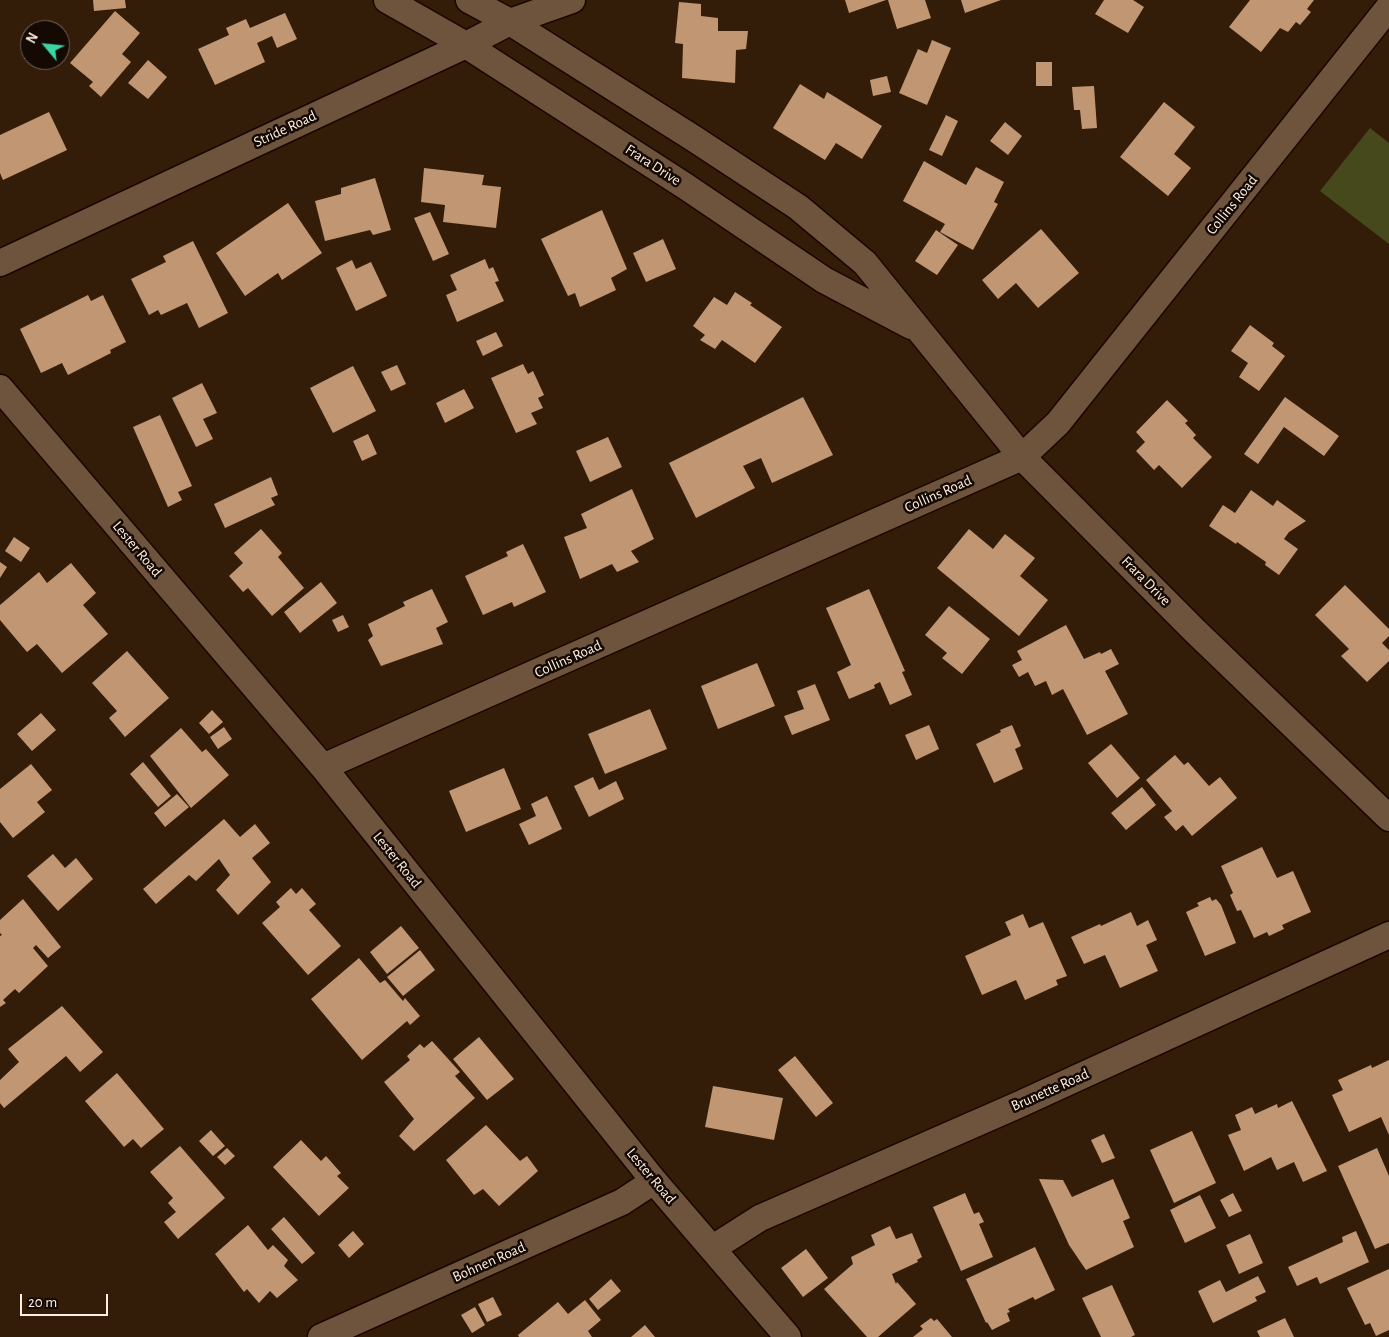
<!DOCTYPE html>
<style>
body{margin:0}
#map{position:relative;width:1389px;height:1337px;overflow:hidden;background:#341d08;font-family:"Alegreya Sans",sans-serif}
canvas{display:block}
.north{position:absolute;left:20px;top:20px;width:50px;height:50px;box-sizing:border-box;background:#140a03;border:1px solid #72655c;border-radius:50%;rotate:298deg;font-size:14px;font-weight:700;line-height:20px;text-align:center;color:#feeee1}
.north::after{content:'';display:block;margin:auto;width:18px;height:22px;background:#3bd4a4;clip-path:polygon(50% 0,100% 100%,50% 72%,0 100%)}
.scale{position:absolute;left:20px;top:1294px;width:88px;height:22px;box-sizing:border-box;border:2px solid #feeee1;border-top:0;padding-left:6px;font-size:15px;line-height:18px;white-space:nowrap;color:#feeee1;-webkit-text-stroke:4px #140a03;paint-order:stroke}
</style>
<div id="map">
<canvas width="1389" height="1337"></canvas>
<div class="north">N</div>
<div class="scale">20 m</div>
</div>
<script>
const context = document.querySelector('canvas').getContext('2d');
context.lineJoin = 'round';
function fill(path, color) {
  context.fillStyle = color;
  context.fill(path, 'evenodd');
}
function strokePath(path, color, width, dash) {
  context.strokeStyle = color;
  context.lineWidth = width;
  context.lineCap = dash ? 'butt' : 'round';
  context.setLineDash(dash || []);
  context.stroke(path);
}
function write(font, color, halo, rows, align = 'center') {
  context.font = font + ' "Alegreya Sans",sans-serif';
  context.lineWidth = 5;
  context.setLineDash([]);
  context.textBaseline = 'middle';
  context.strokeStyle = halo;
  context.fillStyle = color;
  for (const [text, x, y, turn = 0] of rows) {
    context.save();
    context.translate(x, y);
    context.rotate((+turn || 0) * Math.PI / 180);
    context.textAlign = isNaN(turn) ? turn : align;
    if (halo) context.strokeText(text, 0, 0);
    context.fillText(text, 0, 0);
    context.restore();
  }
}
const green = new Path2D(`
 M1370,128L1389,143V244L1320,191Z`);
const building = new Path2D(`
 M93,0H125L126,8L94,11Z
 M845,0H886L849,13Z
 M888,0H925L931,18L897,29Z
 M961,0H1001L965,13Z
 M1104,0H1133L1144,7L1128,33L1095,14Z
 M1250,0H1314L1307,9L1311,12L1300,25L1296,22L1288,32L1280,28L1261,52L1229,27Z
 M679,2L701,4V16L718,18V31H748L746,49L736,50L735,83L682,78L683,44L675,43Z
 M115,11L140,33L122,54L131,62L101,97L89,86L93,82L70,63Z
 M285,13L297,39L277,48L272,36L257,43L265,62L215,85L198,49L229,35L226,28L246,19L250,28Z
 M932,40L951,48L927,105L899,93L918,49L927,53Z
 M148,60L167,77L148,99L128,83Z
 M1036,62H1052V86H1036Z
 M887,76L891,92L873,96L870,80Z
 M800,84L824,99L827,92L882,126L862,159L836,143L825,160L773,128Z
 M1094,86L1097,128L1082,129L1080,110H1074L1072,87Z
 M1164,102L1195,127L1174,154L1191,168L1168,196L1120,157Z
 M49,112L67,150L3,180L0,173V135Z
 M946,115L958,121L942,156L929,150Z
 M1005,122L1022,136L1008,155L990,141Z
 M924,161L966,185L976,167L1004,182L994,202L998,204L973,250L940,232L945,224L903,201Z
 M424,168L484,175L482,185L501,187L496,228L443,222L445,205L421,202Z
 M375,178L391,230L373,235L370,230L325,241L315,201L341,194V188Z
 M288,203L322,253L282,280L278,273L245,296L216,253Z
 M602,210L627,269L611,278L616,290L580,307L575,293L568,296L541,239Z
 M430,212L449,254L433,261L414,218Z
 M1041,229L1079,273L1038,308L1016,283L998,299L982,280Z
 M936,230L958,245L937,275L915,261Z
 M663,239L676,269L646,282L633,253Z
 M193,241L228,313L199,328L187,303L161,315L158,310L149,315L131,279L166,262L163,256Z
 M485,259L489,269L493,267L499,281L495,282L504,301L457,322L446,295L457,290L450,275Z
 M352,260L356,269L371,262L387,296L356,311L336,268Z
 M735,292L752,303L750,305L782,327L755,363L722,340L715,349L700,340L705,335L693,326L714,297L727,305Z
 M88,295L91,301L103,295L126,342L110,350L111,353L68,375L62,363L41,373L20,329Z
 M1250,325L1274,343L1272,346L1285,356L1259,391L1239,377L1248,363L1231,351Z
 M496,332L503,346L483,356L476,341Z
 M523,364L528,374L533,371L544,395L538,398L543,408L531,413L537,424L516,433L491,378Z
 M397,365L406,384L391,391L381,372Z
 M353,366L376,411L333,433L310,388Z
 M202,383L217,413L203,419L213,439L196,447L172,398Z
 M464,389L474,408L445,423L436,403Z
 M803,397L833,455L772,483L761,458L743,466L755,488L696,518L669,463Z
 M1285,397L1339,436L1324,456L1284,427L1258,464L1244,454Z
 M1167,400L1188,421L1185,423L1196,435L1193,438L1212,457L1182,488L1159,465L1154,470L1136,451L1145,442L1136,432Z
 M160,415L192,486L178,492L182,500L168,507L133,427Z
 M368,434L377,454L362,461L353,441Z
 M608,437L622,467L590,482L576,451Z
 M271,477L278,495L271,498L275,505L225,528L214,504Z
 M632,489L654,539L631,551L639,562L617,572L612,564L580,579L564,537L587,528L581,514Z
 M1251,490L1273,506L1277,500L1306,521L1289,532L1284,539L1298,549L1279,575L1265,565L1266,562L1237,542L1236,544L1209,526L1223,505L1235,513Z
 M261,529L282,553L278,557L304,588L272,616L248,588L243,592L229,576L243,563L234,553Z
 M969,529L993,549L1005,534L1035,558L1020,576L1048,600L1019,636L937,568Z
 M14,537L30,548L21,562L5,551Z
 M523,544L546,592L514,607L512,602L483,615L465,576L508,556L506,552Z
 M0,562L7,567L0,578Z
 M71,563L96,593L83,605L108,634L62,673L37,644L27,652L0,620V605L39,572L47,583Z
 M321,582L337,603L300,633L284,612Z
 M1345,585L1389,629V636L1382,643L1389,650V661L1367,682L1341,656L1349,649L1315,615Z
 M432,589L448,622L436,628L443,644L381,666L368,640L373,636L368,624L405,606L403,602Z
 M869,589L905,671L902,672L912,695L890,705L880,682L874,685L875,688L849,699L837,672L851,665L826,608Z
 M949,606L990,639L962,674L942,658L947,653L925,635Z
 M343,615L349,627L338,632L332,620Z
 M1066,625L1084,659L1100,652L1101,654L1111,649L1119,664L1105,671L1128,714L1087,735L1063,689L1052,695L1046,681L1035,686L1028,672L1019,677L1012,665L1022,660L1017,651Z
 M127,651L169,698L125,737L109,718L117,711L92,683Z
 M757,663L775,706L718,729L701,686Z
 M815,684L830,720L792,735L784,716L804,709L797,691Z
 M650,709L667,749L605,774L588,734Z
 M212,710L223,722L209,734L199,723Z
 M41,713L56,730L32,751L17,734Z
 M929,725L939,749L916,760L905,735Z
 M1012,725L1021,746L1015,749L1023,769L994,783L976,744L1001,732L1000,730Z
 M224,727L232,739L218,749L210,737Z
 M181,728L202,752L206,749L229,775L191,808L150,756Z
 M1111,744L1140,778L1117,798L1088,763Z
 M1175,755L1184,765L1188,762L1209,786L1220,777L1237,798L1192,836L1183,825L1176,831L1164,817L1172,811L1146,780Z
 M143,762L171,796L158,807L130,774Z
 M31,764L52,790L37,802L45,812L13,838L0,822V789Z
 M504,768L521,809L466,832L449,791Z
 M593,777L599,790L616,781L624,799L589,817L574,786Z
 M1142,787L1156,805L1126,830L1111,813Z
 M177,794L189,807L165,827L154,813Z
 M547,796L562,829L529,845L519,824L536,816L531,804Z
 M224,819L240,837L255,824L270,843L252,858L271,882L238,915L216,890L230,875L219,859L196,881L189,875L156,904L143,889Z
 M1262,847L1277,878L1293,871L1311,912L1282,925L1284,929L1269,936L1267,932L1254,938L1241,910L1237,911L1230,895L1233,893L1221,866Z
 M53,854L65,868L76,858L93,879L58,911L27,876Z
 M291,888L296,894L302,888L316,904L309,910L341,946L308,975L262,923L280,907L276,902Z
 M1210,897L1212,901L1216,899L1221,905L1236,943L1205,956L1186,912L1199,906L1197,903Z
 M23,899L61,947L48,958L36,945L33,948L48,966L19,993L15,989L3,1000L6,1003L0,1007V936L2,935L0,933V920Z
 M1131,912L1137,926L1148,920L1157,940L1146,945L1158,971L1120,988L1105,955L1084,964L1071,937L1100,924L1101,926Z
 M1023,914L1029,928L1043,922L1067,976L1056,980L1058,985L1025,1000L1016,980L982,995L965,956L1011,935L1005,922Z
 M401,926L419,948L387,974L370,952Z
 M420,950L435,970L403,996L387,977Z
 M359,958L380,983L385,980L403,1001L405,998L420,1016L410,1025L407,1021L362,1060L311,999Z
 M62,1006L103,1052L80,1072L66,1056L4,1108L0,1103V1080L19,1062L8,1049Z
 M479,1037L514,1079L487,1100L453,1059Z
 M432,1041L460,1072L455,1076L475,1098L414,1151L399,1136L414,1119L384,1082L410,1060L407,1056L420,1044L424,1048Z
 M795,1056L833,1103L816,1117L778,1070Z
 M1389,1060V1135L1381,1117L1349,1132L1332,1095L1343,1090L1338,1080L1371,1065L1372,1068Z
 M117,1073L164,1129L141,1148L133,1139L124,1147L85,1101Z
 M713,1086L783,1098L774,1140L705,1127Z
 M1292,1101L1327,1171L1303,1182L1294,1162L1277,1170L1271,1157L1244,1171L1228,1135L1241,1130L1235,1115L1252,1107L1255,1114L1277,1104L1278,1108Z
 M486,1125L520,1161L527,1156L538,1171L499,1206L483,1189L474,1195L446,1160Z
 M211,1130L225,1146L213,1156L199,1141Z
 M1192,1131L1216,1183L1174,1203L1150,1150Z
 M1104,1134L1115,1158L1102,1163L1091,1140Z
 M301,1140L321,1161L326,1156L341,1173L337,1176L349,1188L319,1216L273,1167Z
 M180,1146L225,1198L178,1239L164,1222L176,1212L168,1203L173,1198L150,1172Z
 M227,1148L235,1156L225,1165L217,1157Z
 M1377,1148L1389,1176V1243L1375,1249L1338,1166Z
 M1039,1179L1063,1180L1072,1197L1113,1179L1130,1218L1123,1221L1134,1247L1086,1270L1069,1245Z
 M965,1193L974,1214L979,1212L984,1222L979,1224L993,1257L961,1271L933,1207Z
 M1233,1193L1242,1211L1229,1217L1220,1200Z
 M1200,1195L1216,1228L1185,1243L1170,1210Z
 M284,1217L315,1253L302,1264L271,1229Z
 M248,1225L268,1250L273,1245L288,1260L284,1266L298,1280L277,1298L270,1291L259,1303L247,1289L244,1292L215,1254Z
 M890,1226L896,1239L912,1233L922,1257L917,1260L918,1262L892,1274L896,1284L897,1282L916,1304L878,1337H867L824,1289L853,1264L851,1257L875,1245L871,1235Z
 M353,1231L364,1244L349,1258L338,1245Z
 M1356,1231L1369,1262L1320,1284L1317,1277L1297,1286L1288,1267L1343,1242L1342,1237Z
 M1250,1234L1263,1263L1239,1274L1226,1245Z
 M1035,1247L1055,1290L1035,1300L1033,1297L1008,1309L1010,1312L1007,1313L1010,1321L992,1330L987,1322L986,1323L966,1279Z
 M806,1249L828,1278L803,1297L781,1268Z
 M1389,1269V1330L1376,1336L1370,1323L1365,1325L1347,1288Z
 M1258,1276L1266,1292L1255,1297L1257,1301L1213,1323L1198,1291L1220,1280L1226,1292Z
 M611,1279L621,1291L598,1310L589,1299Z
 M1112,1285L1135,1335L1131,1337H1101L1082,1298Z
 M493,1297L502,1315L487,1322L478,1304Z
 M585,1300L601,1320L588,1331L592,1337H519L518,1335L558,1302L568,1314Z
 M475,1307L485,1325L472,1333L461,1315Z
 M931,1318L934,1321L937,1319L952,1337H913L923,1329L920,1326Z
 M1285,1318L1294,1337H1260L1257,1331Z
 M645,1325L655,1337H631Z`);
const minor = new Path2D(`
 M387,0L466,45L685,186L824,280L911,326
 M469,0L510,22L693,138L798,207L865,263L1022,457L1194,630L1389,818
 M0,263L466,45L510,22L572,0
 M0,388L323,767L654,1181L788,1337
 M323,767L1022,457L1058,423L1389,7
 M713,1248L760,1218L1018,1105L1389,935
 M321,1337L622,1202L654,1181`);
const streetNames = [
 ["Stride Road",285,129,-25],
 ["Frara Drive",653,165,33],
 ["Collins Road",1232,205,-51],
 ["Collins Road",938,494,-24],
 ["Lester Road",137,549,50],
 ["Frara Drive",1146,581,45],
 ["Collins Road",568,659,-24],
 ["Lester Road",397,860,51],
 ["Brunette Road",1050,1090,-24],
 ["Lester Road",651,1176,50],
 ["Bohnen Road",489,1262,-24]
];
fill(green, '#45491c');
fill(building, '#c19672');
strokePath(minor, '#1a0600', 29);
strokePath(minor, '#6e533d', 26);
write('15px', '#feeee1', '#140a03', streetNames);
</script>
